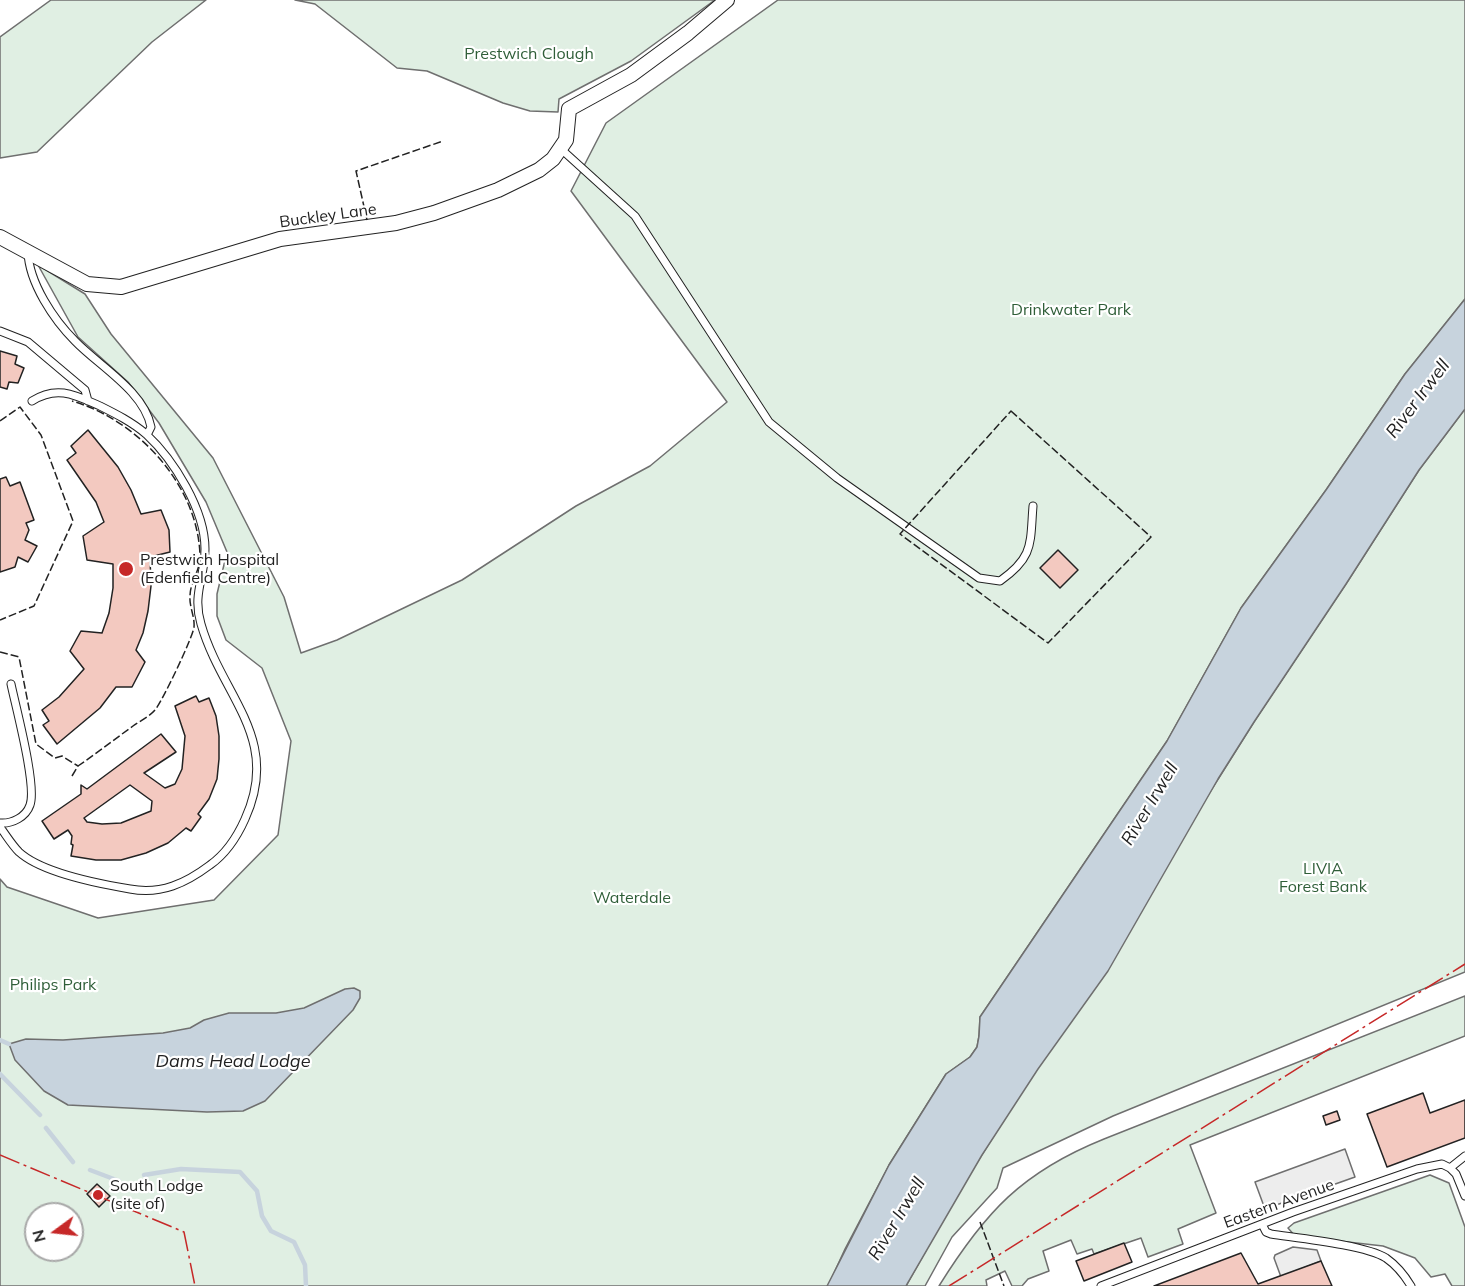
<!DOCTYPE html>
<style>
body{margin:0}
#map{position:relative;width:1465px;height:1286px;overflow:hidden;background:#fff;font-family:Mulish,sans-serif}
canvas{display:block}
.north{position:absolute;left:24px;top:1202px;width:60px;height:60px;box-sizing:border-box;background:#fff;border:2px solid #a7a7a7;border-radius:50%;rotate:255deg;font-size:16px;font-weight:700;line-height:24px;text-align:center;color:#222}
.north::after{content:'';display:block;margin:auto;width:21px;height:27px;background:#c62828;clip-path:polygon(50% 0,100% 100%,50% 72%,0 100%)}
</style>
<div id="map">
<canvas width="1465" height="1286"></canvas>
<div class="north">N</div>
</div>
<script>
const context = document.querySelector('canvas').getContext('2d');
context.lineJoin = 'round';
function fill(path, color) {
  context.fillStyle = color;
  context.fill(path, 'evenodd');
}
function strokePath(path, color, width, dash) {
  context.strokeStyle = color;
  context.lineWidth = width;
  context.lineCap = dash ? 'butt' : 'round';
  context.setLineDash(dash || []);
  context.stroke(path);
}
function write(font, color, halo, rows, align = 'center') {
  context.font = font + ' Mulish,sans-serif';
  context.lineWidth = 4.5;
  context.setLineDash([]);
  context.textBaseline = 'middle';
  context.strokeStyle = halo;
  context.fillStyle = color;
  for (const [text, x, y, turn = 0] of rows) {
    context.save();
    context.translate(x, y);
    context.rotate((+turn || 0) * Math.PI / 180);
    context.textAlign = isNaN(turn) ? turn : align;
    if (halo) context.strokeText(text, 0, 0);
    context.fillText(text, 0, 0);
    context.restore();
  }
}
const green = new Path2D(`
 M51,0H206L152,42L37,152L0,158V37Z
 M295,0H715L631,61L559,99L558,112L530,111L503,103L427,71L397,68L315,4Z
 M778,0H1465V299L1405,374L1326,490L1241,608L1167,741L980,1017L979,1036L977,1047L970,1057L946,1074L889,1165L845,1249L828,1286H0V879L7,887L98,918L214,900L278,835L291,741L262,668L226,640L217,616V594L227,552L206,502L159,423L128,382L78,337L38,265L85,294L111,334L213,458L284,597L301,653L337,640L462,580L576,506L650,466L727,402L571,191L606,123ZM36,1214H72V1250H36Z
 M1465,409V972L1113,1116L1003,1168L997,1188L952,1237L925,1286H906L961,1188L1254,722L1346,584L1419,470Z
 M1465,996V1036L1190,1145L1216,1213L1178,1229L1183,1244L1148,1257L1141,1238L1094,1254L1092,1249L1077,1254L1071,1240L1043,1251L1049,1271L1028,1279L1022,1286H1012L1005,1271L986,1280L987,1286H939C985,1212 1022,1172 1104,1139Z
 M1430,1175L1449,1183L1465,1227V1286H1452L1445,1274L1431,1277L1415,1258L1383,1246L1295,1236L1288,1228L1294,1223Z`);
const parking = new Path2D(`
 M1345,1149L1355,1177L1265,1209L1255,1182Z
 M1293,1247L1317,1250L1321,1261L1281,1277L1274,1258L1275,1255Z`);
const water = new Path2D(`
 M1465,299V409L1419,470L1346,584L1254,722L1218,779L1108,971L1038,1069L982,1155L906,1286H827L889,1165L946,1074L970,1057L977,1047L979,1036L980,1017L1167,741L1241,608L1326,490L1405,374Z
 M354,988L360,991V998L353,1010L265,1101L243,1111L207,1112L68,1105L44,1091L15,1060L9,1044L26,1039L63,1040L163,1033L190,1028L204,1020L229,1013H276L304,1008L345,989Z`);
const stream = new Path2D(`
 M0,1040L9,1044
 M0,1074L40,1115
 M46,1128L73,1162
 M90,1170L119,1181
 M144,1175L181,1169L240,1172L257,1191L262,1216L271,1231L294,1242L305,1265L306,1286`);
const building = new Path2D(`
 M0,351L17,356L15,364L24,368L18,383L9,382L7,389L0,387Z
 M88,430L118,467L131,490L141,514L161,510L169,530L170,552L150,557L151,586L148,611L143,633L136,650L145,662L132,687H116L100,708L57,744L43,725L49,721L42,710L59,697L84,669L70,651L81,631L102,633L109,613L113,588V564L87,560L83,536L104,522L96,502L67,460L76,453L71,446Z
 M6,477L10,486L20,482L34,520L26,523L29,530L25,540L37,546L28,562L18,557L15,567L0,572V479Z
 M1058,550L1078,570L1060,588L1040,568Z
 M196,696L199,702L209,698L216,716L219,736V759L217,779L209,799L198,814L201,817L191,831L186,828L168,843L146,853L121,860H96L71,856L73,845L71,844L72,836L68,830L54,839L42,821L81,794V785L87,789L161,734L176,752L144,773L165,788L175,784L182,769L185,736L175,706ZM130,785L152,801L151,811L121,823L102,824L87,822L84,818Z
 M1423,1093L1430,1113L1465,1100V1138L1387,1167L1367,1114Z
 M1337,1111L1340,1120L1326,1125L1323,1116Z
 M97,1184L110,1196L99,1207L87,1194Z
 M1124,1243L1132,1262L1084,1281L1076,1261Z
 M1241,1253L1258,1284L1321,1261L1332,1286H1154Z`);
const service = new Path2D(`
 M561,149L635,216L769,422L837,478L979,578L1000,581C1034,557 1030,544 1033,506
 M28,252C29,283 54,320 75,341C99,366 144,391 151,427L147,435
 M0,331L28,342L85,390L88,401
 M0,823C12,824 26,817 30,805C37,786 16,708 11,684
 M0,827C6,835 12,845 19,852C42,873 100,884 130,889C161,895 186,883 210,865C227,853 237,837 245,819C282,738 222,697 201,624C192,594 205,577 205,549C205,510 174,460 146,434C132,422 116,414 100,406C75,395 57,385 32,401
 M1450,1168L1456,1174L1465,1196
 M1262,1224L1266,1232L1271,1234C1297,1238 1366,1245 1386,1258C1396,1265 1405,1276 1411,1286
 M1101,1286L1293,1212L1417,1169L1442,1164L1450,1168L1465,1156`);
const minor = new Path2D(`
 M0,237L87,284L121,287L280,239L396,223L434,213L498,190L539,170L553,159L566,140L569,109L631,75L688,33L727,0`);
const fence = new Path2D(`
 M367,220L356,171L443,141
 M1011,411L1151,537L1048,643L900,534Z
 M0,421L20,407L41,435L73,521L34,606L0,620
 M0,652L19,657L36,744L55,758L62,756L78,766
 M72,776L78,766C97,753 115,739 133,726C140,721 150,716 155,710C162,702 193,637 194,627C195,617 189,606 190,596C190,582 200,571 200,557C199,486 138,420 72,401
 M980,1222L1004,1286`);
const power = new Path2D(`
 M0,1155L184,1232L195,1286
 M949,1286L1465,964`);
const markers = [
 [126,569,8,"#c62828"],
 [98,1195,6,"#c62828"]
];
const parkNames = [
 ["Prestwich Clough",529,54],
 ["Drinkwater Park",1071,310],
 ["LIVIA",1323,869],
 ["Forest Bank",1323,887],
 ["Waterdale",632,898],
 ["Philips Park",53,985]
];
const streetNames = [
 ["Buckley Lane",328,216,-8],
 ["Eastern Avenue",1279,1204,-20]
];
const poiNames = [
 ["Prestwich Hospital",140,560],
 ["(Edenfield Centre)",140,578],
 ["South Lodge",110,1186],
 ["(site of)",110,1204]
];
const waterNames = [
 ["River Irwell",1418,399,-53],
 ["River Irwell",1150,804,-59],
 ["Dams Head Lodge",233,1062],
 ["River Irwell",897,1219,-59]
];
fill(green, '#e0efe3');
strokePath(green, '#6f6f6f', 1.5);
fill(parking, '#ededed');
strokePath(parking, '#6f6f6f', 1.5);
fill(water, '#c7d3dd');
strokePath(water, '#6f6f6f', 1.5);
strokePath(stream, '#c7d3dd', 4.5);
fill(building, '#f3c9c0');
strokePath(building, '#222', 1.5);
strokePath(service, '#222', 9);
strokePath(minor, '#222', 16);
strokePath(service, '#fff', 7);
strokePath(minor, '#fff', 14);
strokePath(fence, '#222', 1.5, [8, 3]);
strokePath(power, '#c62828', 1.5, [21, 4.5, 3, 4.5]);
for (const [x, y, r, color] of markers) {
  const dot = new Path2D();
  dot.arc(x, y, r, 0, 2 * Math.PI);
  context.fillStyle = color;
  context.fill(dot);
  strokePath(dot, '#fff', 2);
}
write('16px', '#2f5e38', '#fff', parkNames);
write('16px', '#222', '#fff', streetNames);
write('16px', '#222', '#fff', poiNames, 'left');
write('italic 18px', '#222', '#fff', waterNames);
</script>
